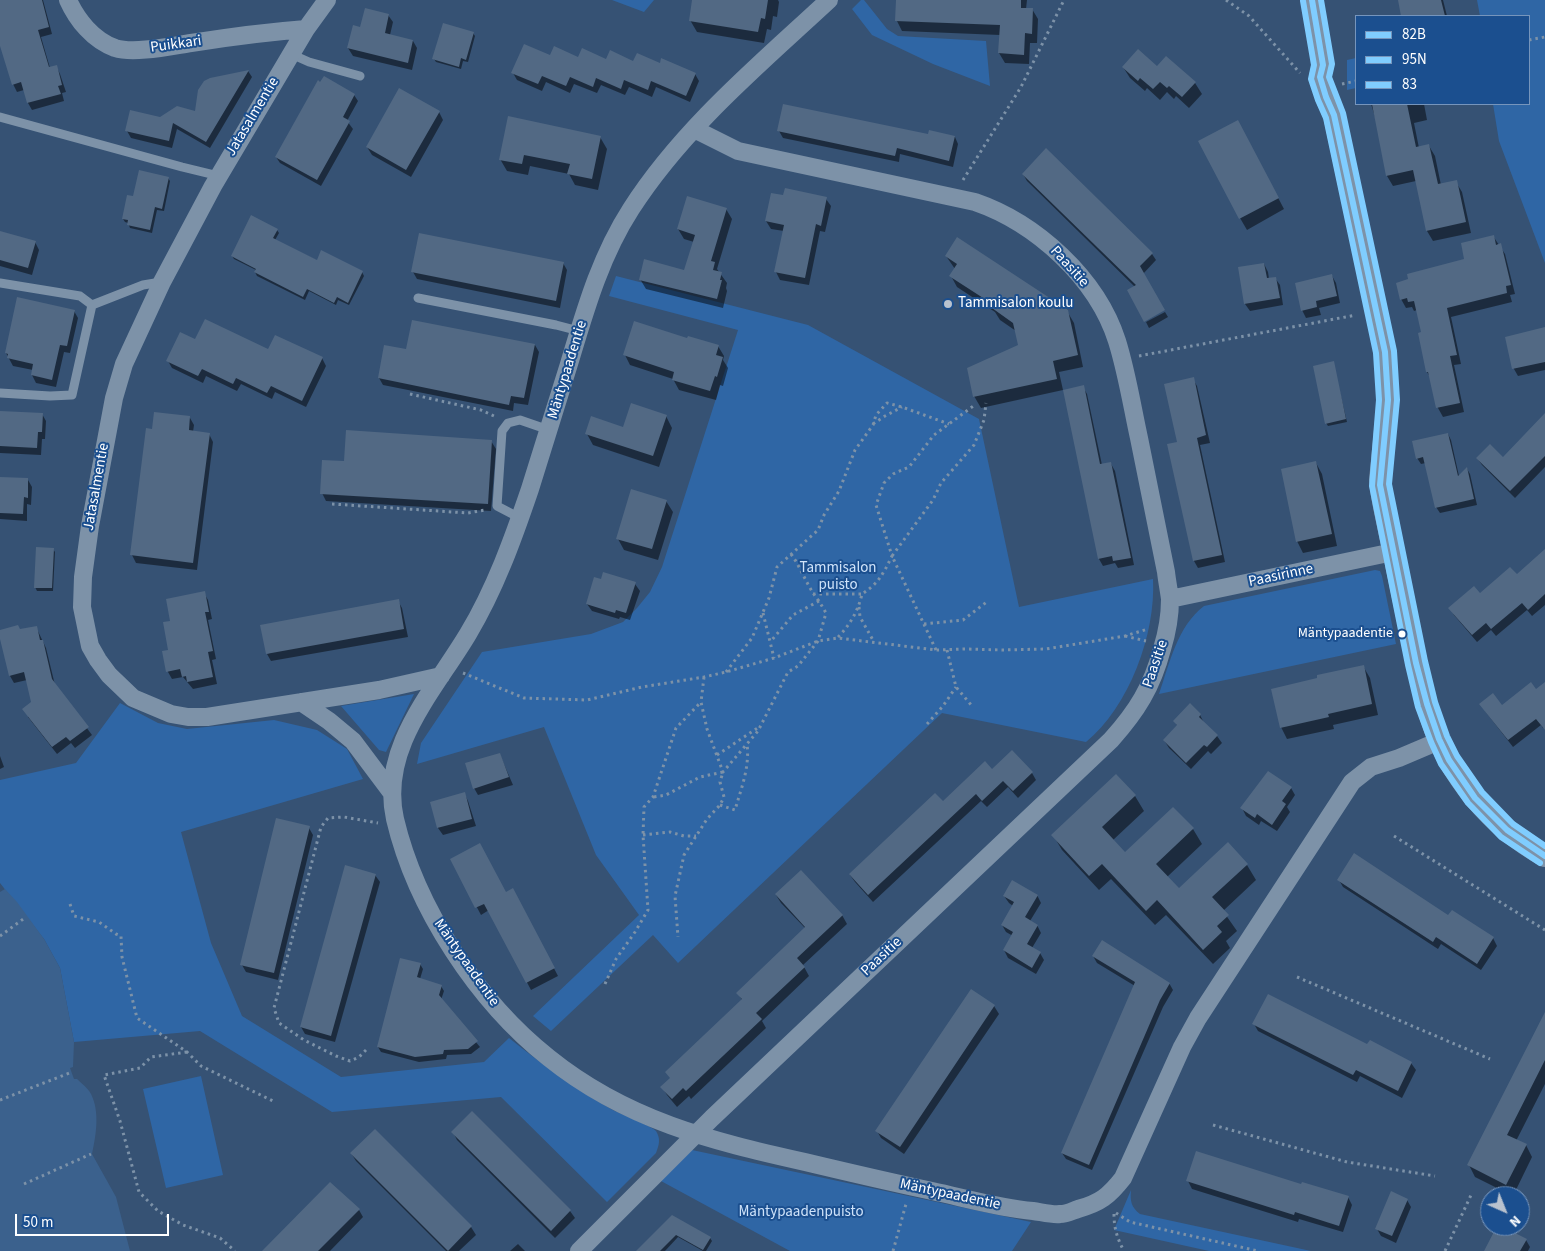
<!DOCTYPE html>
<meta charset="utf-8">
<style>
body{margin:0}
#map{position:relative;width:1545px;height:1251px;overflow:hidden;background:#365274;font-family:"Source Sans 3",sans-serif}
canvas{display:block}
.legend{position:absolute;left:1355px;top:15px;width:175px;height:90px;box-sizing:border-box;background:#1b4f8f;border:1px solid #7695bc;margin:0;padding:6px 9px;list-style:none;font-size:15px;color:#fff}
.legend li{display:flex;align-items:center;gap:10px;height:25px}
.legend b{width:25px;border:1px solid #7695bc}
.north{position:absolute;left:1480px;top:1186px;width:50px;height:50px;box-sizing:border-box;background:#1b4f8f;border:1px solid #7695bc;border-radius:50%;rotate:136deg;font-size:14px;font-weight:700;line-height:20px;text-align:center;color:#fff}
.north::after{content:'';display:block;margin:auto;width:18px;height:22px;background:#b9c2ce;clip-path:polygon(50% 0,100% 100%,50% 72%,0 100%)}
.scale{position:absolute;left:15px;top:1214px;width:154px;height:22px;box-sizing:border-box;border:2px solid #fff;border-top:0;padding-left:6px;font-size:15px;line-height:18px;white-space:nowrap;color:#fff;-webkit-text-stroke:4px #1b4f8f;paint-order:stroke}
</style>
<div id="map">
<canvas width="1545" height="1251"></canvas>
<ul class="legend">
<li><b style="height:6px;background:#80cdff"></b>82B</li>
<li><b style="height:6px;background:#80cdff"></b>95N</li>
<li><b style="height:6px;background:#80cdff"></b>83</li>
</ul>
<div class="north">N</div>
<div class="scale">50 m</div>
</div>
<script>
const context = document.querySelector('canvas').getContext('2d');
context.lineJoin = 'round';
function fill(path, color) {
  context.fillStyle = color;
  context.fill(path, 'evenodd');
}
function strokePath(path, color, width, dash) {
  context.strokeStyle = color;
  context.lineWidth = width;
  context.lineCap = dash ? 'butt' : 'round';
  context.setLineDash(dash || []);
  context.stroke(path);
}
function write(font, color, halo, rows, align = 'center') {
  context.font = font + ' "Source Sans 3",sans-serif';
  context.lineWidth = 4;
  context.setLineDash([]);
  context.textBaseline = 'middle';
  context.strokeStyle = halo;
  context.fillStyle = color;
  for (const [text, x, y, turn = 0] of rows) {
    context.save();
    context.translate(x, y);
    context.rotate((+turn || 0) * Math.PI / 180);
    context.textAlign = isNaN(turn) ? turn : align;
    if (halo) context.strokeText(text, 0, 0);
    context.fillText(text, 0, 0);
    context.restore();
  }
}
const green = new Path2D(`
 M612,0H654L644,12Z
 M861,0H864L887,29L898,36L986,41L990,86L933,64L872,35L852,9Z
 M1477,0H1545V263L1499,141L1493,104H1529V16H1480Z
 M1356,58V88L1347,90V60Z
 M616,276L808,325L979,419L1019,607L1153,579C1156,634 1129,707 1086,742L942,713L678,963L653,935L551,1031L533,1016L639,915L596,855L544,727L417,764L421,743L482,652L591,634L623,622L637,608L650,592L662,567L738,330L609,296Z
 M1375,570L1380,571L1382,576L1396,644L1159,694C1170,662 1177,627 1204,606Z
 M414,694L386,752L379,750L341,706Z
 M120,703L158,723L187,729L274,720L317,730L347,749L363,779L181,832L211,943L242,1016L341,1077L484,1062L509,1038C542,1064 575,1089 611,1109C620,1114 650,1125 656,1131C661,1139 659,1145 656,1153L607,1202L501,1097L332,1112L200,1031L74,1042L60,968L44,939L0,883V780L76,763Z
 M201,1076L223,1175L166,1188L143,1089Z
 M692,1150L1031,1222L1012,1251H790L661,1181Z
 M1131,1190C1130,1201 1131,1207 1140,1214L1311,1251H1209L1114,1230Z`);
const water = new Path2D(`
 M5,889L17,902L44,939L60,968L74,1042L73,1067L70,1068L74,1079H77C81,1083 88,1088 91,1094C100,1112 96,1135 92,1154L116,1197L130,1251H0V892Z`);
const shadow = new Path2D(`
 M0,0H43L52,34L41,37L50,68L56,66L60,74L66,92L62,93L64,101L32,110L28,103L24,90L17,92L13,84L0,41Z
 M693,0H778L779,2L777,17L773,16L771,30L767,29L764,43L697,32L690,20Z
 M898,0H1027L1026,9H1032L1038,19L1037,43H1030L1029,64L1005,63L999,53L1000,35L902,31L897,21Z
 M1399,0H1443L1447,16H1403Z
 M388,15L393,22L390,35L413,41L417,48L412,70L353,56L348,48L361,28Z
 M473,33L475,36L468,62L463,61L461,69L436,62L434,59Z
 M551,57L660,64L695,74L699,81L690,102L656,87L652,97L629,87L625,95L601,85L597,93L574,84L570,93L546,82L542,91L517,80L513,73Z
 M1123,67H1157L1195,83L1202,94L1189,108L1176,96L1174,99L1167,92L1160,100L1147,88L1145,91L1130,78Z
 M248,71L252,77L210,148L177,129L172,148L131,138L127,131L160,118L196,112Z
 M354,95L358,101L347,121L353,129L321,186L280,163L276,157Z
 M1371,104H1424L1427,120L1414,123L1419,148L1429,146L1435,156L1441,185L1456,182L1462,192L1471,233L1433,241L1427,231L1416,181L1393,186L1387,176L1377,123Z
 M439,112L443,120L411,177L372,155L367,147Z
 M779,131L929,135L955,137L958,144L953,167L900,154L899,162L783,138Z
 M1244,133L1284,209L1247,230L1240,218Z
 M600,137L607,149L598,190L575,185L569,174L530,166L528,175L507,171L500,159Z
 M1023,174L1152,254L1156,260L1143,274L1135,287L1027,181Z
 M168,178L170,181L164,211L157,210L152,233L130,228L128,223L125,222L123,219L134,198Z
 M784,197L826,199L831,206L825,232L820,231L809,285L780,280L776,272L784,231L771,229L766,221Z
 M726,209L732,219L717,269L727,283L726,288L727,291L723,308L646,289L640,279L685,271L694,242L684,239L678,229Z
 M277,230L279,233L275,240L318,261L362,272L364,276L349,305L338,300L336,305L309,291L305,300L257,276L255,272L256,270L234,259L232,256Z
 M0,233L35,242L39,250L32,275L0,266Z
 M1493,236L1505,254L1515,294L1510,295L1512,302L1451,317L1461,364L1454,365L1464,412L1443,417L1438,408L1430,377L1427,372L1423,333L1417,310L1414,311L1412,307L1406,308L1401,299L1466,260Z
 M946,256L1067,311L1074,323L1083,367L1059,372L1063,390L981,408L974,396L1019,346L1016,331L1000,320L995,312L957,287L951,276L955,269Z
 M563,263L567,270L560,308L417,279L413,272Z
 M1264,264L1268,272L1269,279L1275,278L1280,285L1283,305L1250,311L1245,304L1239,268Z
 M1332,276L1336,283L1340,303L1319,308L1321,315L1306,318L1302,310Z
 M74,311L78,318L70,353L64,352L56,387L36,383L32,375L33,370L13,366L6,353Z
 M1165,312L1168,317L1149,328L1146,322Z
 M1545,328V370L1518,376L1514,369L1507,338Z
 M688,339L718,346L724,356L723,360L728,368L723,386L720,385L716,400L679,390L673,379L630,365L625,355Z
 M195,341L322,358L326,366L306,407L275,392L272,399L241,384L237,391L206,376L203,383L172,368L168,361Z
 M535,345L539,352L528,405L514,403L513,411L383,385L379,378Z
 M1333,363L1347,422L1328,426L1326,423Z
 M1193,379L1197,386L1210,443L1200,445L1225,562L1198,568L1194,561L1169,445L1178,443Z
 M1083,387L1087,394L1102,465L1111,464L1115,471L1134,565L1118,568L1115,563L1103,566L1099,559Z
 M0,412L42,414L46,421L45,439H42L41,455L0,453Z
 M1545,415V467L1515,498L1482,465L1477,458L1503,459Z
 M666,416L672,428L659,467L593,445L587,434L623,428Z
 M190,418L194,425L193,432L209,434L213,442L197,570L136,563L132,555L153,430Z
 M1448,434L1451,440L1459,476L1467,469L1470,474L1477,505L1440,513L1436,507L1426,463L1421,464L1417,458Z
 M491,441L496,449L491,511L326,501L322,493L346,462Z
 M1316,463L1322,474L1337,546L1303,553L1297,541Z
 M0,478L28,480L32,487L31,505L27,504V521L0,519Z
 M666,501L673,512L658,560L624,550L618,539Z
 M53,549L55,552L53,591H37L35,587Z
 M1545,551V605L1532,616L1527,610L1496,636L1491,630L1477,642L1454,615L1450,608L1480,595L1516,576Z
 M635,584L640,591L630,620L620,617L619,619L592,611L587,604Z
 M204,593L208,600L212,619L208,620L216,659L212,660L217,684L193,689L183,677L172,679L168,672L170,651Z
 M398,601L402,608L408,637L271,661L267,654Z
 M36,627L46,648L55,685L92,735L75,748L71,743L57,754L28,717L33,703L27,680L14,683L10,676Z
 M1363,666L1370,678L1378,715L1333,725L1334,729L1287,739L1281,727Z
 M1545,683V727L1543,728L1541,725L1513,747L1485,711L1501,707L1536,691Z
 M1200,715L1204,723L1217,736L1222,743L1211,754L1208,751L1191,769L1169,748L1164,740L1178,727L1175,721Z
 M500,755L513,785L478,795L474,788Z
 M0,756L4,767L0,769Z
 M992,771L1032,773L1036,780L1018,798L1008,787L987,807L981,801L873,902L855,882L850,875Z
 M1291,788L1295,795L1287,807L1290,812L1277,831L1261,821L1259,825L1246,816L1242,808Z
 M464,793L468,801L476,826L443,835L438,828L431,803Z
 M1135,796L1144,811L1112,841L1125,854L1193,829L1202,844L1167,877L1179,890L1247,865L1256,880L1223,911L1237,931L1226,941L1230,948L1213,964L1166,915L1155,925L1111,879L1099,890L1062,850L1053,835Z
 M309,828L313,835L278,980L246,972L242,965Z
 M452,860L505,894L517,897L558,976L531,990L489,910L481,915Z
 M375,875L380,882L335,1042L305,1034L301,1027Z
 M1339,880L1493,938L1497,946L1481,970L1441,944L1438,949L1343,887Z
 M776,895L842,915L847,924L803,965L809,976L762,1021L766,1028L691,1099L689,1096L677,1107L667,1095L662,1087L671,1079L667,1072L742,1000L738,993L805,928L781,903Z
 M1037,895L1041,903L1030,921L1037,925L1041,933L1032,948L1040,953L1044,960L1036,974L1008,958L1004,950L1013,936L1006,932L1002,925L1013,906L1009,903L1004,896Z
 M1093,956L1169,983L1173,990L1163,1007L1092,1170L1066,1159L1062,1153L1135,986L1097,963Z
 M420,964L423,969L420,979L441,986L444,991L441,1000L480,1047L471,1054L447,1055L446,1059L419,1062L381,1052L378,1047Z
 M971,991L994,1006L999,1014L904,1154L881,1138L877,1131Z
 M1545,1020V1084L1516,1141L1526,1145L1532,1157L1513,1196L1475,1177L1469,1165Z
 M1254,1024L1368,1046L1411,1063L1416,1070L1402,1098L1360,1076L1357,1082L1258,1031Z
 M472,1113L570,1211L575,1218L555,1238L457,1140L453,1132Z
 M375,1131L471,1227L476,1235L459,1251H446L356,1161L351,1153Z
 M1188,1181L1302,1185L1348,1197L1352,1205L1343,1232L1299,1219L1298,1222L1192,1189Z
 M1407,1200L1411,1207L1396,1243L1381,1236L1377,1229Z
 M359,1210L363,1217L330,1251H264Z
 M672,1216L710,1238L712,1241L706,1251H703L678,1237L665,1251H638Z
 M1498,1226L1526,1240L1530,1247L1528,1251H1486Z
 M518,1244L525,1251H510Z`);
const building = new Path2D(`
 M0,0H42L49,27L38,30L49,67L57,65L62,85L58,86L61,94L27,103L21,82L12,85L0,46Z
 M692,0H768L765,19L761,18L758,32L689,21Z
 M896,0H1021V8H1033L1032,34L1025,33L1024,55L998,53L1000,25L895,21Z
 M1398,0H1441L1445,16H1401Z
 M365,8L389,14L385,33L413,40L408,63L347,48L353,25L360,27Z
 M443,23L474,32L466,60L461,58L459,67L432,59Z
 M524,44L550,55L554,46L578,57L582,48L606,59L610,50L633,61L637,53L660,63L661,58L696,73L686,96L651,81L648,90L624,80L621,89L596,78L593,87L570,77L566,86L542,76L538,84L511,73Z
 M1138,49L1157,66L1166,56L1196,82L1182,97L1169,86L1167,88L1160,82L1153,89L1140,78L1138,81L1122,67Z
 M249,70L206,142L173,123L169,141L125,131L130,110L160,117L177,106L195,111L198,90L204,81L210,78Z
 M324,76L355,94L343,117L350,121L317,180L275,157L318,80L320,82Z
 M399,88L440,111L406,170L366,147Z
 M783,104L928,134L929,130L955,136L949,161L897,148L895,156L777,131Z
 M1372,104H1407L1416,147L1429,144L1438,184L1457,180L1466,222L1426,231L1413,170L1386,176Z
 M508,116L601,136L592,179L567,174L570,164L524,155L522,164L499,160Z
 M1238,120L1279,198L1239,219L1198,141Z
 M1046,148L1153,253L1140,266L1165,310L1144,322L1127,290L1136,285L1022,174Z
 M139,170L169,177L162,209L155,207L150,230L127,225L128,220L122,219L127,195L133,196Z
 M785,188L827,197L821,226L816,224L805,278L774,272L784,225L765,221L771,193L783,195Z
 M687,196L727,208L711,261L715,262L713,270L722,272L720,280H722L717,299L639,280L644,259L684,270L695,235L677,229Z
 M251,215L278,229L273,238L317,260L321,250L363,271L348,303L337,297L334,303L307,289L303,297L254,272L256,269L231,256Z
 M0,231L36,241L28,268L0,260Z
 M419,233L564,262L556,301L411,272Z
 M1494,235L1496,245L1501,243L1511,285L1506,286L1507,293L1447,308L1457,355L1450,356L1460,403L1436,408L1428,372H1426L1418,333L1421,332L1414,301L1408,302L1407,298L1400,300L1396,283L1408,279L1407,274L1464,259L1461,243Z
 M957,237L1068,310L1078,355L1053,361L1057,379L973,397L967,368L1018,345L1013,323L992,308L994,305L949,276L957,264L945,256Z
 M1264,263L1267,278L1276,277L1280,298L1244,304L1238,267Z
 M1332,274L1337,296L1316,301L1317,307L1301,311L1295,283Z
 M17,297L75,310L67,346L60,345L52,380L31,375L33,364L7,358L8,354L5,353Z
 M205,319L268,349L275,335L323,357L302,401L271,386L267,393L236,378L233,384L202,369L198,376L166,361L180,332L195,339Z
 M412,320L535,344L524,398L511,396L509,405L378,378L384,345L406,349Z
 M634,321L687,338L688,336L719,345L716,355L723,357L717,377L715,376L710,391L672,380L674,372L623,355Z
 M1545,327V362L1512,369L1505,337Z
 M1334,361L1346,419L1325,424L1313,366Z
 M1194,377L1206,435L1197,438L1222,555L1193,561L1167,444L1177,442L1164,384Z
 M1084,385L1100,464L1111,462L1131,558L1113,561L1112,556L1098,559L1063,390Z
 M631,403L667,415L653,456L585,434L591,416L623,427Z
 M0,411L43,413L42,432H38L37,448L0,446Z
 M154,412L190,416L189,430L210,433L193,563L130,555L146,428L152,429Z
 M1545,413V456L1510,491L1476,458L1490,444L1503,457Z
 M346,430L492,440L488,504L320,494L322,460L344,461Z
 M1448,433L1458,476L1467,467L1474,499L1435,508L1423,457L1416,459L1412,441Z
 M1316,461L1332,534L1296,542L1281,469Z
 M0,477L28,478V498L24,497L23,514L0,513Z
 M631,489L667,500L652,549L616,539Z
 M36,547L54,548L52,588H34Z
 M1545,549V594L1528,610L1522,603L1491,629L1486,623L1472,635L1448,608L1474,586L1480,593L1510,567L1517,574Z
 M603,572L636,582L626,613L616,610L615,613L586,604L594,577L601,579Z
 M205,591L209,612H205L213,651L208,652L213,677L187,682L186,676L182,677L180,669L166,672L162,651L168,650L163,622L170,621L166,599Z
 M399,599L404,629L266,654L260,625Z
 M18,625L20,629L37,626L40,640H43L52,679L89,727L70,741L66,737L52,747L22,709L31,702L24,672L9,676L0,639V630Z
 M1364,665L1372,704L1328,714L1329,717L1280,728L1271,689L1317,678V675Z
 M1531,682L1536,689L1545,682V730L1536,719L1508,740L1479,704L1493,693L1502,705Z
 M1190,703L1201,714L1199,717L1218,735L1207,747L1204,745L1186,763L1163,740L1177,725L1173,721Z
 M1012,750L1033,772L1013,791L1003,781L982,801L976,794L868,895L849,874L935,793L943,801L985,761L992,769Z
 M500,753L509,777L473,789L465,763Z
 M1268,771L1292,787L1282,801L1286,804L1272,825L1257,814L1255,818L1240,808Z
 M1116,774L1136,795L1102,827L1125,852L1173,807L1194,828L1156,864L1179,888L1228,842L1248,864L1212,897L1229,915L1217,926L1222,932L1203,950L1157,900L1146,911L1102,864L1089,876L1051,835Z
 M465,792L472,819L437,828L430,802Z
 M276,818L310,826L274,973L240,965Z
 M480,843L506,892L513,888L555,968L526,983L484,904L475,908L450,859Z
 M1354,853L1448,915L1452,910L1494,937L1477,964L1436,937L1433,942L1337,880Z
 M345,865L376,874L331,1036L300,1027Z
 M801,870L843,915L797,958L805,967L756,1013L762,1019L686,1091L683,1088L672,1099L660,1087L670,1078L665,1072L742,999L736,993L805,927L775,894Z
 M1012,880L1038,895L1025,917L1038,925L1027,944L1041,952L1032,968L1003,950L1013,932L1001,925L1014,902L1003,896Z
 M1102,940L1170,983L1160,1000L1089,1165L1061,1153L1135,982L1092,956Z
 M400,958L421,963L417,977L442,985L439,995L478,1041L468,1049L444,1050L443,1054L415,1057L377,1047Z
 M971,989L995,1005L900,1147L875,1131Z
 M1268,994L1367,1044L1370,1040L1412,1062L1398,1091L1356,1070L1353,1075L1252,1024Z
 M1545,1012V1060L1507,1135L1527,1144L1506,1185L1467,1165Z
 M472,1111L571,1210L551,1231L451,1132Z
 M375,1129L472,1226L448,1251L350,1153Z
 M1196,1151L1301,1184L1302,1182L1349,1196L1339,1226L1295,1212L1294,1215L1186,1181Z
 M330,1182L360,1209L318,1251H262Z
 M1391,1191L1408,1199L1392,1236L1375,1229Z
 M672,1215L711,1237L703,1250L676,1235L660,1251H636Z
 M1497,1226H1501L1527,1239L1520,1251H1484Z`);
const path = new Path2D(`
 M1226,0L1249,16L1300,73
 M1529,40L1545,37
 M1342,84L1356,81
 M963,180L1021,87L1064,0
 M1139,356L1356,315
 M410,394L481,410L496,417
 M873,424L885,416L902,407
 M332,504L468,513L485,510
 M791,554C802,569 807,587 819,601
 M813,594H862
 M859,607L860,617L874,642
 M763,613L774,658
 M924,624L963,620L988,601
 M1125,636L1146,641
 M838,637C850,625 858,611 862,594C879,583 883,574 892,556L876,505L884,483L893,474L909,467L934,435L976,404
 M936,650L892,556L933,500L941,483L974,445L984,420L986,403
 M947,650L956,687L972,706
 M726,672L752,638L769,598L777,567L818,530L824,515L839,491L855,450L873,425L876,415L887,403L902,407L949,424
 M463,673L524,698L587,700L642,687L704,677L726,672L774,658L818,641L838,638L936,650L966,649L1002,650L1046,649L1125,636L1148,629
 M704,677L701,702L707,729L723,772L758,731L788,672L798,666L818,641L826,613L819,601L793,615L771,641
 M927,724L943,706L956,687
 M717,755L759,727
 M654,797L666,795L700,777L723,772L720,782L724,797L720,805L707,819L684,855L675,896L678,937
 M720,805L735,810C741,789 750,767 747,744
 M643,835L670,832L684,836H696
 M1394,836L1545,930
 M70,904L74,916L99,922L116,934L121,936L122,957L137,1018L187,1052L201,1066L273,1101
 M0,936L26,917
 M1297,977L1490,1059
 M605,984L616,959L635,932L648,910L643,835L644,807L653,797L676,728L701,702
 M366,1050L359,1057L350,1061L336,1056L304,1040L279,1023L274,1008L321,827L328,818L344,817L378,823
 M187,1052L151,1057L140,1068L104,1075L120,1121L139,1192L158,1211L183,1225L220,1238L235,1251
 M0,1100L72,1072
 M1213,1125L1347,1162L1435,1176
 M24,1184L91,1154
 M1116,1213L1130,1222L1258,1251
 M1114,1214C1114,1228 1117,1238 1124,1251
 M893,1251L906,1204
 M1445,1251L1472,1193`);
const service = new Path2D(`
 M291,54L309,62L360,76
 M0,117L182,167L219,176
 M0,283L80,296L92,305
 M418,298L556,325L579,331
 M0,393L50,396L72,395L92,305L143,285L161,282
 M520,518L497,506L502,431L508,423L520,420L549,430`);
const minor = new Path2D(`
 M68,0C77,20 93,40 115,48C134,54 171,46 191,43C229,37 267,32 306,29
 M327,0L306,29L213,186L162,282L124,364L114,398L90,526L83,577L82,607L90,646L98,660L109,675L133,698L171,714L188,717H207L379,690L441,676
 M829,0C759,65 683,128 631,209C600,257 585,311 569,364C556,406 543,448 530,489C513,539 495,589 468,634C434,691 379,748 395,819C416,908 478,1002 549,1058C626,1120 711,1141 805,1162C847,1172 890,1182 932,1191C965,1198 999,1208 1033,1211C1041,1212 1052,1215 1060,1214C1067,1214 1072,1211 1078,1209C1100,1203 1109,1196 1123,1178L1182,1047L1198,1018L1352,782L1371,767L1399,758L1439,741
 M1170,599L1393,552
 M301,702L329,721L353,741L392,793
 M579,1251L712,1118L1111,740C1137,711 1152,687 1162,649C1167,633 1170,617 1170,599C1169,591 1167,581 1166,572C1157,528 1148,483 1139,438C1132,406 1127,373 1117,341C1097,278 1036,223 975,202L738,151L694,129`);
const tertiary = new Path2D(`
 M1312,0L1323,65L1320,77L1326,97L1334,115L1385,352L1388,400L1380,480C1381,494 1384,507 1387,521C1393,550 1399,578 1405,607C1413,644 1419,682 1431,718C1449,776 1492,827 1545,856`);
const bus1 = new Path2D(`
 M1312,0L1323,65L1320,77L1326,97L1334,115L1385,352L1388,400L1380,485L1416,663L1427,704L1439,739L1449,760L1475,798L1507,830L1545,856`);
const bus2 = new Path2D(`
 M1303,1L1314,65L1311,79L1318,100L1326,118L1376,353L1379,400L1372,486L1408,665L1418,707L1431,742L1441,764L1468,803L1501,837L1540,863`);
const bus3 = new Path2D(`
 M1321,0L1332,64L1329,77L1343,113L1394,351L1397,400L1389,484L1425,661L1435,702L1447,736L1457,756L1482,792L1513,824L1545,846`);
const markers = [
 [948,304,5,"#b9c2ce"],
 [1402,634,4.5,"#fff"]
];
const busNames = [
 ["Mäntypaadentie",1393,634]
];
const streetNames = [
 ["Puikkari",176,45,-8],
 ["Jatasalmentie",253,117,-59],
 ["Paasitie",1069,267,48],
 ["Mäntypaadentie",568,370,-73],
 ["Jatasalmentie",97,487,-80],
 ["Paasirinne",1281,576,-12],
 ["Paasitie",1156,664,-71],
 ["Paasitie",882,957,-43],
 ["Mäntypaadentie",466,963,55],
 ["Mäntypaadentie",950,1195,12]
];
const poiNames = [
 ["Tammisalon koulu",958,304]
];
const parkNames = [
 ["Tammisalon",838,569],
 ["puisto",838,586],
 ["Mäntypaadenpuisto",801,1213]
];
fill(green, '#2f66a5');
fill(water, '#3b618d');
fill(shadow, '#0007');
fill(building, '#526984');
strokePath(path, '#7d92a8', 3, [2.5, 4]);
strokePath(service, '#7d92a8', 9);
strokePath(minor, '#7d92a8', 18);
strokePath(tertiary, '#7d92a8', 22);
strokePath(bus1, '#80cdff', 6);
strokePath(bus2, '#80cdff', 6);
strokePath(bus3, '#80cdff', 6);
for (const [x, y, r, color] of markers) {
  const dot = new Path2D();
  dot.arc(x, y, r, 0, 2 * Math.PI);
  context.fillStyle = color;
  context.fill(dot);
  strokePath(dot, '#1b4f8f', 2);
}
write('14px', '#fff', '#1b4f8f', busNames, 'right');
write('15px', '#fff', '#1b4f8f', streetNames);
write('15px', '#fff', '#1b4f8f', poiNames, 'left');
write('15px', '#cfe3fa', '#1b4f8f', parkNames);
</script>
